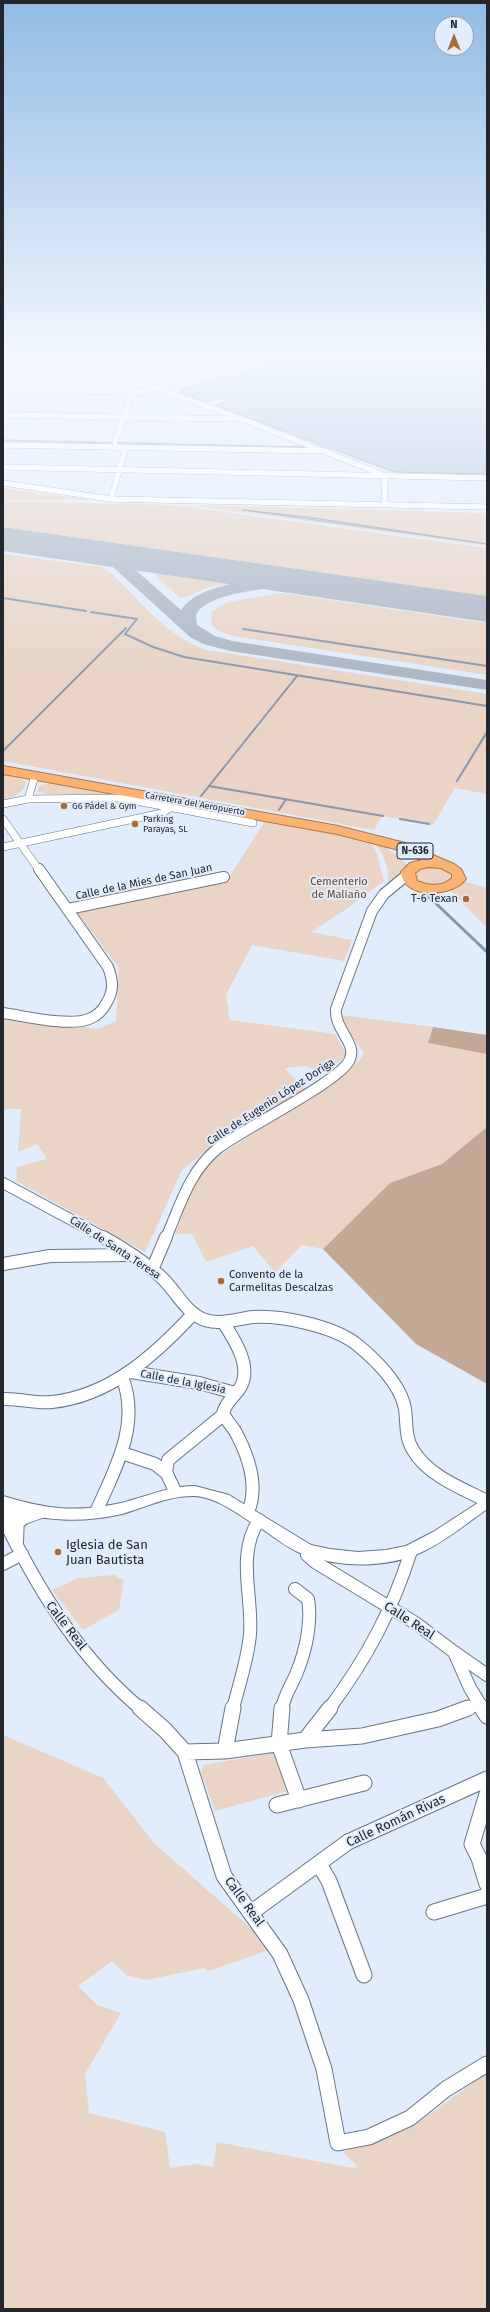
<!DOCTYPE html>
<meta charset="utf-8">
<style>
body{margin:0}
#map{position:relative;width:490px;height:2312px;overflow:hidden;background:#e1edfd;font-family:"Fira Sans",sans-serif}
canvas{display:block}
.frame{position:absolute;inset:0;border:4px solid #23272d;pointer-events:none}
.north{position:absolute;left:434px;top:16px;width:40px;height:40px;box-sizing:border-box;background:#e1edfd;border:1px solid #959eaa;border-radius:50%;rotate:0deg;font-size:11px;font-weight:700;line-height:16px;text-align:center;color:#23272d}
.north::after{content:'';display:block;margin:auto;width:14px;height:18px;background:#aa6a32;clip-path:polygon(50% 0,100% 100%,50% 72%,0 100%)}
</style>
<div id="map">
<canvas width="490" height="2312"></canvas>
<div class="frame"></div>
<div class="north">N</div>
</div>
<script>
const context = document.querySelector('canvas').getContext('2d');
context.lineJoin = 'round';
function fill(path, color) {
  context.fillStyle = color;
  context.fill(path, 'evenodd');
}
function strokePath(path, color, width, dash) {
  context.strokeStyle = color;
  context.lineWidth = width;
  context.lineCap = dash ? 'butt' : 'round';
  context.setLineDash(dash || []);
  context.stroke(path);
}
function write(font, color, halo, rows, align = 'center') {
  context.font = font + ' "Fira Sans",sans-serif';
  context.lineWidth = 4;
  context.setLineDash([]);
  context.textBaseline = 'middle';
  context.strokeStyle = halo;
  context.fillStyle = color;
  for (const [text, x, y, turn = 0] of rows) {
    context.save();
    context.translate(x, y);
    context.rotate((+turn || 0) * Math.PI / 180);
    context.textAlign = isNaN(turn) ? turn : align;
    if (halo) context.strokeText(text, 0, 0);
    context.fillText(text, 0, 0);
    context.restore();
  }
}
const green = new Path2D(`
 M3,488L94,500H3Z
 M3,501L173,505L487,548V596L3,527Z
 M188,505L487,513V543H484L243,510L487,544V546Z
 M3,554L102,567L112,574C140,601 169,638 207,650L487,694V794L455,788L433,825L382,816L374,830L3,761Z
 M153,573L225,584L204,589L181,599Z
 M282,593L487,623V675L233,636L218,631L211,624L212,612L227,602Z
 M3,774L26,781L25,787L16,796L3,800Z
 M52,783L122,795L45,794L37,791L40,785Z
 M266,820L314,829L371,844L377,854L384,881L342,912L311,932L352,940L344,961L252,945L226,995L230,1020L335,1034L346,1054L343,1058L327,1072L305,1066L286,1068L285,1069L306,1089L233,1130L182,1170L145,1252L16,1181L17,1167L47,1159L37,1144L18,1152L21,1109H3V1017L97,1029L116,1021L119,968L76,911L227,880Z
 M372,842L387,848L408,865L402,878L386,887C393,876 383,848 372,842Z
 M430,866L442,868L450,873L451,879C442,888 426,886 417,880L414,874L416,871Z
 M463,881L487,888L486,927L450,890L460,885Z
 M341,1015L433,1027L428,1043L487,1054V1127L442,1164L390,1183L323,1249L302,1245L275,1273L253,1246L206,1262L192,1234H175L198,1175L212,1161L296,1104L331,1086L362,1058L363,1052L343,1023Z
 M116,1575L117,1578L124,1580L119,1610L83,1630L52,1590L78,1578Z
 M3,1735L103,1778L155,1844L254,1931L269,1950L209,1971L204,1968L147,1980L126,1975L112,1961L78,1986L97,2005L121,2013L85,2074L89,2113L165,2132L170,2168L196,2164L213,2167L217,2142L352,2168L358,2167L343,2152L413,2126L487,2073V2309H3Z
 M273,1753L288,1791L215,1811L201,1772L204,1765Z`);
const forest = new Path2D(`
 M433,1027L487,1035V1054L428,1043Z
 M487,1127V1384L416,1344L323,1249L390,1183L442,1164Z`);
const water = new Path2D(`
 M302,358H487V474L394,472L215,405L226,401L220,398L207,402L181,393L179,390L218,378H233L274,361L287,364Z
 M3,440L308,447L317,450L3,443Z
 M243,510L308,517L487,544Z`);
const streamFar1 = new Path2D(`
 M3,598L86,611
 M91,612L137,619L125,634L153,647L184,657L487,706
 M243,629L487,666
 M3,751L126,628
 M457,781L487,732
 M209,786L383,816
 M201,796L297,676
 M279,810L286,799
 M400,819L429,824`);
const stream = new Path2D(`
 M426,894L487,952`);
const canal = new Path2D(`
 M313,448H333`);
const taxiway = new Path2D(`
 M108,549L114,551L181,610C200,582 258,580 289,575L295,576L297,580L295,584C270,590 208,591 196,615L197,625L215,636L232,641L487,680V690L230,651L203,644L190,637L102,557L100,554L102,551Z`);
const runway = new Path2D(`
 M3,527L487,596V622L3,551Z`);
const minorFar4 = new Path2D(`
 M105,358L128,376L143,383
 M135,384H145L152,387C145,395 134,394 125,389Z
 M150,386L242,419L379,473
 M3,390L131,392
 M3,415L235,419
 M115,442L132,392
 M3,445L326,451
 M3,467L487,478
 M3,483L111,499L487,507
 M111,499L126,447
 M384,505L385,476`);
const minorFar3 = new Path2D(`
 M28,799L120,798L253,823
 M3,804L28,799L35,776
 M3,819L39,870
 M3,847L162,813L172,807`);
const minorFar2 = new Path2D(`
 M68,909L224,877
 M3,1013C26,1016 68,1027 89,1019C97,1016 103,1010 107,1002C114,990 113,980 108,967L39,869
 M3,1183L105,1238
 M166,1238C180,1206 189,1172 217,1149C240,1130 342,1081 350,1059C357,1043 334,1029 336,1009L372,911L384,894L407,875`);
const minorFar1 = new Path2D(`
 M103,1237C123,1248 143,1261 160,1276C176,1290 185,1313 205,1320C221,1325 237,1319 253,1317C281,1315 332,1326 355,1343C374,1358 401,1384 405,1409C407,1423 405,1438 413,1450C427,1475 463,1489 487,1501
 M3,1264L50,1256L129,1255
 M152,1270L166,1237
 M223,1322C234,1339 253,1367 240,1388C234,1397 226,1402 223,1413C226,1420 231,1425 235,1431C248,1455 259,1486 248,1512
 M131,1372L199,1383L235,1393
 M3,1399C19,1398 35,1404 52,1402C110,1396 155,1355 193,1314
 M122,1453L155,1464L165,1472
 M175,1491L166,1472L168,1460L223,1415
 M10,1505L6,1518L8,1528C42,1596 82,1660 141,1709
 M14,1507L18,1514L17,1543
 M96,1512C115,1469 141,1424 122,1377
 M18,1523L24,1518L41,1512
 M308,1550L307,1555L315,1562L417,1624L454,1652L470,1688L483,1709
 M3,1564L22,1554
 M454,1652L487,1675
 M233,1709C239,1684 248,1659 250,1634C253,1595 236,1555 259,1520
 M282,1709C284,1695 292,1685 297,1672C306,1650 312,1622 308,1599L295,1589
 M329,1709C367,1658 392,1611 411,1551
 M465,1709L479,1704`);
const minor = new Path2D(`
 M140,1708L165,1730L185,1752L224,1876L280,1954L301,2000L324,2069L338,2143L369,2137L410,2118L446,2089L487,2064
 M282,1708L279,1744L299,1800
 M482,1708L487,1716
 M305,1740L330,1708
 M225,1751L233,1708
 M185,1752L225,1751L305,1740L362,1736L438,1719L468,1708
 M487,1794L472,1844L479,1858L487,1884
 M277,1805L364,1783
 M319,1864L329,1881L364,1975
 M252,1912L348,1842L487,1779
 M434,1912L487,1896`);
const tertiary = new Path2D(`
 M195,1486L229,1495L311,1545L330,1549L358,1552L386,1550L406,1546L433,1532L487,1497V1509C466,1524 447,1540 424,1551C389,1569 337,1568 300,1553C286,1547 274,1537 262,1529C241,1517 220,1498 195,1496C169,1495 146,1507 122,1514C83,1523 40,1522 3,1507V1496C45,1509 76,1513 121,1503C146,1497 168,1486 195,1486Z`);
const trunk = new Path2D(`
 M3,766L338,826L405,843L454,864L461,869L466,879C453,897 403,900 401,872L410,863L422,860L395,849L337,834L3,774ZM428,867L441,868L452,874V878C443,887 428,886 417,881L415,873L420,869Z`);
const markers = [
 [64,806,4,"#aa6a32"],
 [135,824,4,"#aa6a32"],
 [466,899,4,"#aa6a32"],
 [221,1281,4,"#aa6a32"],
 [58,1552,4,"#aa6a32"]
];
const farStreetnames = [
 ["Carretera del Aeropuerto",195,804,10]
];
const farPoinames = [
 ["G6 Pádel & Gym",72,806],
 ["Parking",143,819],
 ["Parayas, SL",143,829]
];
const shields = [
 [415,851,36]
];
const shieldNames = [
 ["N-636",415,851]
];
const streetNames = [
 ["Calle de la Mies de San Juan",144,882,-12],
 ["Calle de Eugenio López Doriga",271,1102,-33],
 ["Calle de Santa Teresa",115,1248,33],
 ["Calle de la Iglesia",183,1382,11]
];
const parkNames = [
 ["Cementerio",339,882],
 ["de Maliaño",339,895]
];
const poiNames = [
 ["T-6 Texan",458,899],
 ["Convento de la",229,1275,"left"],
 ["Carmelitas Descalzas",229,1288,"left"]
];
const nearPoinames = [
 ["Iglesia de San",66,1545],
 ["Juan Bautista",66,1560]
];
const nearStreetnames = [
 ["Calle Real",409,1621,33],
 ["Calle Real",66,1626,52],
 ["Calle Román Rivas",396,1821,-25],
 ["Calle Real",244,1902,54]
];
fill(green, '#e9d4c5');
fill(forest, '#c3a895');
fill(water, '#b2c6df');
strokePath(water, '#8796aa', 1);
strokePath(streamFar1, '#8796aa', 2);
strokePath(stream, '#8796aa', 3);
strokePath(canal, '#b2c6df', 5.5);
fill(taxiway, '#acb6c4');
fill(runway, '#acb6c4');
strokePath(minorFar4, '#6a7583', 6);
strokePath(minorFar3, '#6a7583', 8);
strokePath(minorFar2, '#6a7583', 12);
strokePath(minorFar1, '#6a7583', 14);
strokePath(minor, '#6a7583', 17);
strokePath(tertiary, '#6a7583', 2);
strokePath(trunk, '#af7645', 2);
strokePath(minorFar4, '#fff', 5.5);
strokePath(minorFar3, '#fff', 7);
strokePath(minorFar2, '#fff', 10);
strokePath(minorFar1, '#fff', 12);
strokePath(minor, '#fff', 15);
fill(tertiary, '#fff');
fill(trunk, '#fbb374');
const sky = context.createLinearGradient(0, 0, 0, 682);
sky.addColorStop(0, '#92bbe4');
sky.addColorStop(0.52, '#f2f7fe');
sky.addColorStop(1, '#f2f7fe00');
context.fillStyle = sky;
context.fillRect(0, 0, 490, 682);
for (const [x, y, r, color] of markers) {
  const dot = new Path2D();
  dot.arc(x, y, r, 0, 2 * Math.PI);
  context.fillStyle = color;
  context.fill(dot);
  strokePath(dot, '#e1edfd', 1.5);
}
write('9px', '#23272d', '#e1edfd', farStreetnames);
write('9px', '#23272d', '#e1edfd', farPoinames, 'left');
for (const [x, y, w] of shields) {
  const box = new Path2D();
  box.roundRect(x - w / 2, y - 8, w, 16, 3);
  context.fillStyle = '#e1edfd';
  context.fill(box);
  strokePath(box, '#23272d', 1);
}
write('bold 10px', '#23272d', null, shieldNames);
write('11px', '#23272d', '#e1edfd', streetNames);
write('11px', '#6e4727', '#e1edfd', parkNames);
write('11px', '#23272d', '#e1edfd', poiNames, 'right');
write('13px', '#23272d', '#e1edfd', nearPoinames, 'left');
write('13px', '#23272d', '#e1edfd', nearStreetnames);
</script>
